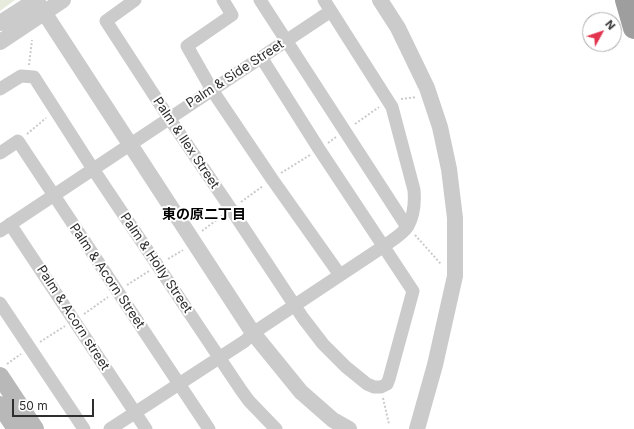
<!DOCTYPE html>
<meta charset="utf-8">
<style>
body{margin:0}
#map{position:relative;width:634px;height:429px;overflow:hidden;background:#fff;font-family:Inter,sans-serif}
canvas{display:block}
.north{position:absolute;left:582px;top:12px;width:40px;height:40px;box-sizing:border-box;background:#fff;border:1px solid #ababab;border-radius:50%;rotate:50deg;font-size:11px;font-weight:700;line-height:16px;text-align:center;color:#2e2e2e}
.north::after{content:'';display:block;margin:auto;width:14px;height:18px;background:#e2344e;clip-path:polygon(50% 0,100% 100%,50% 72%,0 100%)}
.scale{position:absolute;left:12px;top:399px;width:82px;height:18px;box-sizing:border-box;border:2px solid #2e2e2e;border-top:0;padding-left:5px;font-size:12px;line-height:14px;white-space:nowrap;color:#2e2e2e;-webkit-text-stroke:3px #fff;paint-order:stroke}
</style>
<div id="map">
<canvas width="634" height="429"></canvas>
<div class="north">N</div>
<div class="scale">50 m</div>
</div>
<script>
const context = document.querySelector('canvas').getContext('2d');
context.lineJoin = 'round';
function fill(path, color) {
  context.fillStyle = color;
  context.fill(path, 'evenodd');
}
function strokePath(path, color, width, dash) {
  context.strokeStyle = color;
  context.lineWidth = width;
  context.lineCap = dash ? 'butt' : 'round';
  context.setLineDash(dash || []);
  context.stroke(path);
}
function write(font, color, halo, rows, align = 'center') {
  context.font = font + ' Inter,"Noto Sans JP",sans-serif';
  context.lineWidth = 4;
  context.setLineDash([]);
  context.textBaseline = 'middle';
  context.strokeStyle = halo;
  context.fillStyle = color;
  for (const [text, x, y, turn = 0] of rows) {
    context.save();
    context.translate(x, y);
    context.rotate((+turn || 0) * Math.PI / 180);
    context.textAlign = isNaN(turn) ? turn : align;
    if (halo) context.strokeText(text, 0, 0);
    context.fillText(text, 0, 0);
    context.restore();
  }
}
const green = new Path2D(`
 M0,0H15L0,11Z`);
const path = new Path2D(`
 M29,65L32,40
 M401,99L416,97
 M355,124L379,107
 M27,134L46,118
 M328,143L336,137
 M281,173L310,155
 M241,202L263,186
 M202,231L223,215
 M415,235L441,264
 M168,259L183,250
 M127,285L149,271
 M84,314L108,297
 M40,342L65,326
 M7,364L21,354
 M383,398L389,424`);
const minor = new Path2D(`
 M135,0L106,21L169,118L233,212L303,318L323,344L346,367L367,384L374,387H381L387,384L389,379L413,291L319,149L261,57
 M223,0L232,15L187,46L212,90L272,179L340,275
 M260,0L407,227
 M0,89L21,76L34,77L93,169L241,390L249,401L276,429
 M0,153L18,141L209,429
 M10,224L146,429
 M0,231L331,11
 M0,303L84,429
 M110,429L245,341L253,333L384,246C391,241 403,234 408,226C414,215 415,202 414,190L392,107L324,0`);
const tertiary = new Path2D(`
 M36,0L253,333L301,392L333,420L349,429
 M380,0L398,28L427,88L440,127L449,169L455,218V276L435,365L417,429
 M0,23L36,0
 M0,42L63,0`);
const secondary = new Path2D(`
 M0,376L35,429
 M0,405L16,429`);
const trunk = new Path2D(`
 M626,0L634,28`);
const streetNames = [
 ["Palm & Side Street",235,74,-33],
 ["Palm & Ilex Street",186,143,56],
 ["Palm & Holly Street",156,263,56],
 ["Palm & Acorn Street",107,276,56],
 ["Palm & Acorn street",73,318,57]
];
const neighbourhoodNames = [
 ["東の原二丁目",204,215]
];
fill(green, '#e6ebdc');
strokePath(path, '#cbcbcb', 2, [2, 2]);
strokePath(minor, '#cbcbcb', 13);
strokePath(tertiary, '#cbcbcb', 16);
strokePath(secondary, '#b8b8b8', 18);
strokePath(trunk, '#9e9e9e', 22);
write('13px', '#2e2e2e', '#fff', streetNames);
write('bold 14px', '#000', '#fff', neighbourhoodNames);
</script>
